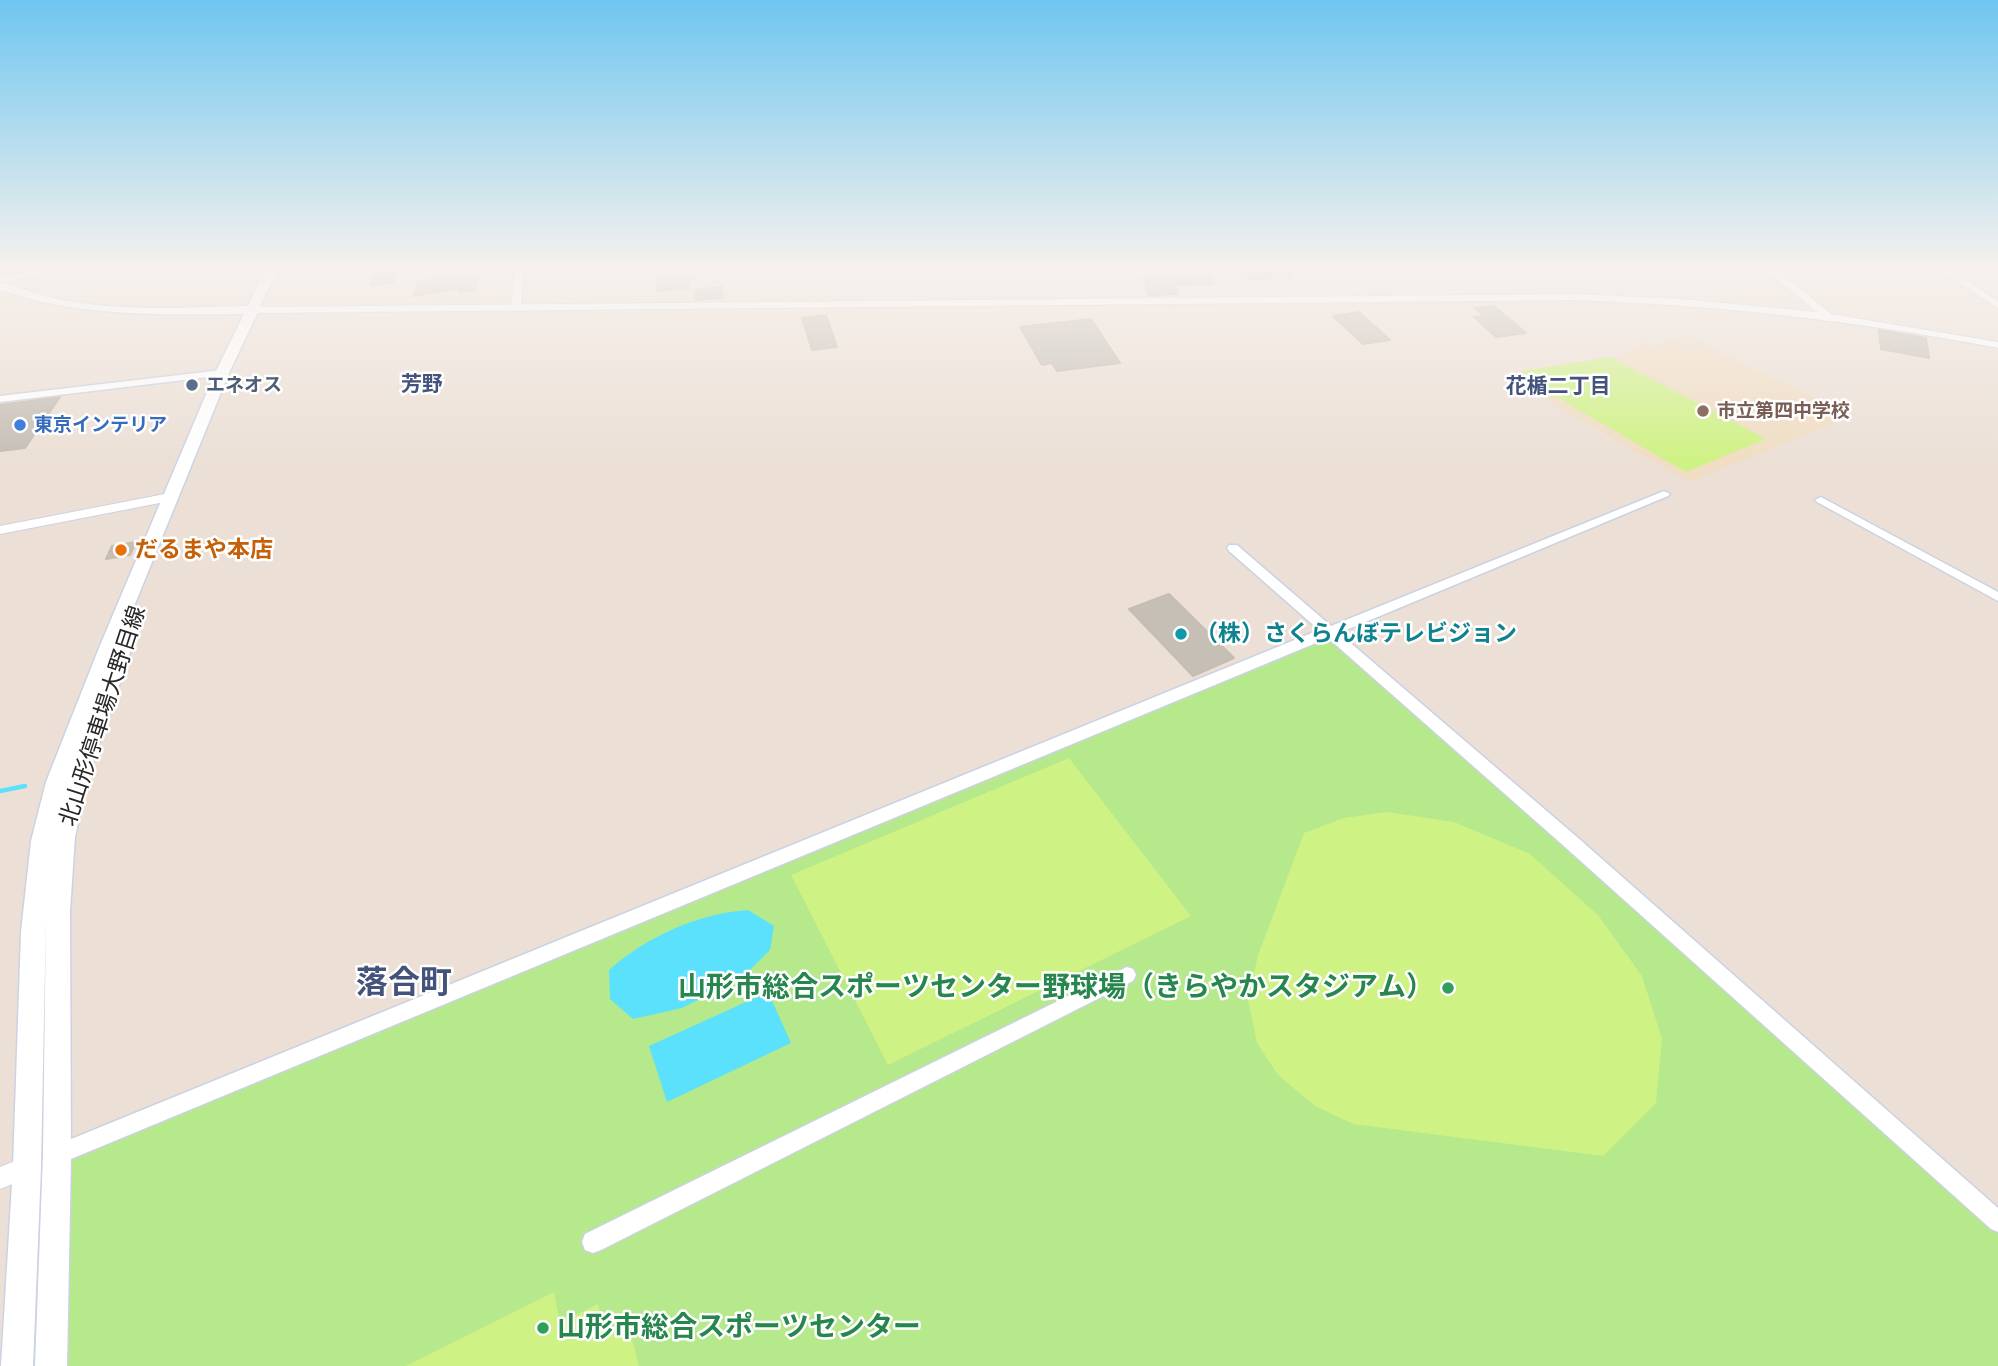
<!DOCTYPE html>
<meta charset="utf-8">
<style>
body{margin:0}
canvas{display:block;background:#ece0d6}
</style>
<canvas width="1998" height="1366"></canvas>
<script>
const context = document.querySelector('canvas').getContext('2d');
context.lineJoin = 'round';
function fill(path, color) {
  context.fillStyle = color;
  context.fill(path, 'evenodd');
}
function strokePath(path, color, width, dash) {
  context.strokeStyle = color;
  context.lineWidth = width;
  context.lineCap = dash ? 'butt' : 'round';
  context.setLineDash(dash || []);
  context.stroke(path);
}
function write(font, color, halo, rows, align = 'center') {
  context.font = font + ' Raleway,"Noto Sans JP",sans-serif';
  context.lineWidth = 5;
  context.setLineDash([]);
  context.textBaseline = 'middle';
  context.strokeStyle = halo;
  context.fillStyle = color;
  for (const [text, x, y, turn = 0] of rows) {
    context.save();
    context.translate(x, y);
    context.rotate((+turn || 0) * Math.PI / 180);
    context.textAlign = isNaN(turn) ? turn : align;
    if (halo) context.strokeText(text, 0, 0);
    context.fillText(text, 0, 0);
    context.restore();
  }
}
const education = new Path2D(`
 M1687,335L1852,416L1690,482L1555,406L1514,372L1624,355L1635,348L1638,339L1654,346Z`);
const green = new Path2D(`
 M1329,631L1998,1222V1366H51L57,1155Z`);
const pitch = new Path2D(`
 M1610,357L1766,439L1686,472L1565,402L1560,397L1553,398L1521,371Z
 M1069,758L1191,916L888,1065L791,875Z
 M1387,812L1454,822L1530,854L1598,915L1642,976L1662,1039L1656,1103L1603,1156L1353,1124L1315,1106L1278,1075L1257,1043L1248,1000L1258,955L1304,833L1344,818Z
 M554,1292L560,1323L598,1304L604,1332L627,1320L639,1366H406Z`);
const water = new Path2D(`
 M748,910L774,926L770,950L749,971L722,988L682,1008L633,1019L610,999L609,970C648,936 697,914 748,910Z
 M768,992L791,1043L667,1102L649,1046Z`);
const stream = new Path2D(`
 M0,791L25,786`);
const building = new Path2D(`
 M386,269H397L393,283L371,285L375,270Z
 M1240,269H1291L1292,276L1250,280Z
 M688,275L689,288L657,291V278Z
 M1210,275L1214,284L1175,285L1178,294H1163L1164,295L1149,296L1144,276Z
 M477,276L475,290L459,292L460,288L414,296L418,282Z
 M722,287L723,298L696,300L695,290Z
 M1494,306L1526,333L1496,337L1474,317L1484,316L1475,308Z
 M1359,312L1390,340L1363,344L1333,316Z
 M826,315L837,347L812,350L802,318Z
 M1091,319L1120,363L1057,371L1052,363L1042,365L1020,327Z
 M1879,330L1926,338L1929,358L1881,349Z
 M60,397L25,448L0,451V405Z
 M136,542L130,555L106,559L112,546Z
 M1169,594L1234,658L1193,676L1129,609Z`);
const minor = new Path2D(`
 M44,269H62L0,283V277Z
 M515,269H523L521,308L516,311L511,308Z
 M1938,269H1948L1998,301V308Z
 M222,370L227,373L226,375L0,402V396Z
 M1664,491L1670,494L1668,496L1339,633L1577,837L1998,1208V1232L1991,1229L1565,847L1328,638L54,1166L47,1163L44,1156L47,1149L54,1146L1319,630L1229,551L1227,548L1229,545H1237L1331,626Z
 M1821,497L1998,592V601L1817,502L1815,500Z
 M1127,967L1133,969L1136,975L1133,981L601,1250L593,1253L585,1250L582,1242L585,1234Z`);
const tertiary = new Path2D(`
 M1765,269H1776L1831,314L1998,342V348C1858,321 1718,305 1575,300L264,313L259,310L264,307L1575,294L1682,299L1817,312Z
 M170,493L177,497L175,500L0,534V526Z
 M27,1156L35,1159L38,1167L35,1175L0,1189V1167Z`);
const secondary = new Path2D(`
 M266,269H278L260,306L270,310L257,314L229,373L126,626L134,628L137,632L88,777L75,837L70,911L71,1155L67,1366H35L43,1155L46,916L41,1167L33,1366H1L13,1167L21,932L31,841L46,782L99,648L215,373L244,314C160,315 80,317 0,290V282C21,288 41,296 63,300C123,312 186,307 248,306Z`);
const markers = [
 [192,385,7,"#5c6f8a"],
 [1703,411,7,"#8d6e63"],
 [20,425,7,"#3f7fe0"],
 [121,550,7,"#e8710a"],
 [1181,634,7,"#0f9aa8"],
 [1448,988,7,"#2e9e5b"],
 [543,1328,7,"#2e9e5b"]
];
const farServicenames = [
 ["エネオス",206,385]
];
const farEducationnames = [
 ["市立第四中学校",1717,411]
];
const farShopnames = [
 ["東京インテリア",34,425]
];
const farQuarternames = [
 ["芳野",422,385]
];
const farNeighbourhoodnames = [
 ["花楯二丁目",1558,387]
];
const foodNames = [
 ["だるまや本店",135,550]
];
const cultureNames = [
 ["（株）さくらんぼテレビジョン",1195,634]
];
const streetNames = [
 ["北山形停車場大野目線",103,716,-72]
];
const nearLeisurenames = [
 ["山形市総合スポーツセンター野球場（きらやかスタジアム）",1434,988],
 ["山形市総合スポーツセンター",557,1328,"left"]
];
const nearQuarternames = [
 ["落合町",404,983]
];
fill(education, '#f0ddc3');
fill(green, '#b5e98b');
fill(pitch, '#cff285');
fill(water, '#5be1fb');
strokePath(stream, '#5be1fb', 4.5);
fill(building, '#c5bfb6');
strokePath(building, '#c7bcb0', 2);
strokePath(minor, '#cbd2e2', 3);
strokePath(tertiary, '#cbd2e2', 2);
strokePath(secondary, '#cbd2e2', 3);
fill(minor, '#fff');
fill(tertiary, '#fff');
fill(secondary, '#fff');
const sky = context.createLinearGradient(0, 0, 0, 460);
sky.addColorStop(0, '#6fc6f0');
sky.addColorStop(0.58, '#f6f1ed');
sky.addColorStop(1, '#f6f1ed00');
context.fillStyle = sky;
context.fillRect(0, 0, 1998, 460);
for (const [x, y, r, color] of markers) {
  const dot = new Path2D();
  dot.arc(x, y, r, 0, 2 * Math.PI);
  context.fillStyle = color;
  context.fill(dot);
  strokePath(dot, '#fff', 2.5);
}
write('bold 19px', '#4e5e75', '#fff', farServicenames, 'left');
write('bold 19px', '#785e54', '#fff', farEducationnames, 'left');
write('bold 19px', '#366cbe', '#fff', farShopnames, 'left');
write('bold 21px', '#43537b', '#fff', farQuarternames);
write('bold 21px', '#43537b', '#fff', farNeighbourhoodnames);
write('bold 23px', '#c56008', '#fff', foodNames, 'left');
write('bold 23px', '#0d838f', '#fff', cultureNames, 'left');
write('23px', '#272727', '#fff', streetNames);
write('bold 28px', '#27864d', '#fff', nearLeisurenames, 'right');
write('bold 32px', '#43537b', '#fff', nearQuarternames);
</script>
